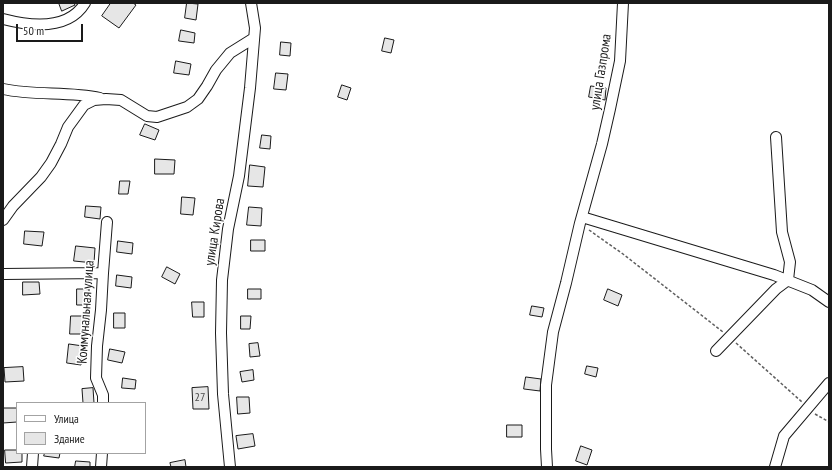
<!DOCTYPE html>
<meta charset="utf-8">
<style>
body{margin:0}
#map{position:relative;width:832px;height:470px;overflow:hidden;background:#fff;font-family:"PT Sans Narrow",sans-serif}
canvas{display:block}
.frame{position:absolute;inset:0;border:4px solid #1a1a1a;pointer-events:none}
.legend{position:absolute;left:16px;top:402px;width:130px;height:52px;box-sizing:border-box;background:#fff;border:1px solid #a3a3a3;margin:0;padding:5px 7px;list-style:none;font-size:12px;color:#1a1a1a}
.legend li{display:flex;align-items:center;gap:8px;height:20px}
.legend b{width:20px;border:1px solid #a3a3a3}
.scale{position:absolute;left:16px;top:24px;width:67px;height:18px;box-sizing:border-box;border:2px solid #1a1a1a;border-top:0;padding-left:5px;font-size:12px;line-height:14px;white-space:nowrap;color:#1a1a1a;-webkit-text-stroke:3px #fff;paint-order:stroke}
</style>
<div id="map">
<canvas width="832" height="470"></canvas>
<div class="frame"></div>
<ul class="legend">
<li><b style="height:5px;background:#fff"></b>Улица</li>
<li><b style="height:11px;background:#e6e6e6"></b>Здание</li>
</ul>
<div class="scale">50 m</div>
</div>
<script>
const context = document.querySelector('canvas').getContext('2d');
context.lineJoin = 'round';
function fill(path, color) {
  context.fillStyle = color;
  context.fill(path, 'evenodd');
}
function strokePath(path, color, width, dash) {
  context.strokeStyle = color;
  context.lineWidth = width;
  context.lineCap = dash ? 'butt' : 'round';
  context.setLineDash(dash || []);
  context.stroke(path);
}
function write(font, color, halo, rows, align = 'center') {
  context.font = font + ' "PT Sans Narrow",sans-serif';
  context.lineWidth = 3;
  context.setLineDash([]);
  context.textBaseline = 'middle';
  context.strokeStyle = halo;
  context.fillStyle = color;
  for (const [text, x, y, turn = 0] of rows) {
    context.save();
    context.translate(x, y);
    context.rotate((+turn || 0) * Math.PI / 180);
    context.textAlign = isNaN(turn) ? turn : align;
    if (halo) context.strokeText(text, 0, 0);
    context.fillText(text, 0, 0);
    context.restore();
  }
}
const building = new Path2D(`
 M59,3H74L75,5L62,11Z
 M111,3H133L136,5L119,28L102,16Z
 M187,3L198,4L196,20L185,18Z
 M181,30L195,33L194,43L179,41Z
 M385,38L394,40L391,53L382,51Z
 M281,42L291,43L290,56L280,55Z
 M176,61L191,64L189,75L174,73Z
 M276,73L288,74L286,90L274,89Z
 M342,85L351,88L347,100L338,97Z
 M591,86L606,88L605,100L589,97Z
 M145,124L159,130L155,140L140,135Z
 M262,135L271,136L270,149L260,148Z
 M155,159L175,160L174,174H155Z
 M250,165L265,167L263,187L248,186Z
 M120,181H130L128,194H119Z
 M182,197L195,198L193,215L181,214Z
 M86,206L101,207L100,219L85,217Z
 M249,207L262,208L261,226L247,225Z
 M25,231L44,232L42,246L24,244Z
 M251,240H265V251H251Z
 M118,241L133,243L132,254L117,252Z
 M76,246L95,248L94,263L74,261Z
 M167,267L180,274L175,284L162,277Z
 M117,275L132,277L131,288L116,286Z
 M23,282H39L40,294L23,295Z
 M77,289H89V305H77Z
 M248,289H261V299H248Z
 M608,289L622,295L618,306L604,300Z
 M192,302H204V317H193Z
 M532,306L544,308L542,317L530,315Z
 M114,313H125V328H114Z
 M71,316H84V334H70Z
 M241,316H251L250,329H241Z
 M258,343L260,356L250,357L249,344Z
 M69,344L83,346L81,365L67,363Z
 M110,349L125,352L122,363L108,360Z
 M587,366L598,368L596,377L585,374Z
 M23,367L24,381L5,382L4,368Z
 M253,370L254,380L242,382L240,372Z
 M526,377L541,379L540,391L524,389Z
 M123,378L136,380L135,389L122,388Z
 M208,387L209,409H193L192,388Z
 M93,388L94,403H83L82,389Z
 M237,397H249L250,413L238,414Z
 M3,408H17V422L3,423Z
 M507,425H522V437H507Z
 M253,434L255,446L238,449L236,436Z
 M581,446L592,450L587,465L576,461Z
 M5,450H17V453H22V462L6,463Z
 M45,453H60L59,458L44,456Z
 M185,460L186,467H171L170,463Z
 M76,461L90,462V467H75Z`);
const path = new Path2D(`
 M589,230L623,254L723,332
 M736,343L802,402
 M815,414L829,422`);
const minor = new Path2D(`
 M3,19C30,26 68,31 85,3
 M3,89C35,96 69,91 100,98
 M582,217L774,275L812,290L829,302
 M3,220L13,206L41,177L51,163L61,144L68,127L84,105L94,100L106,99L121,100L147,116L157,117L187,107L198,99L207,86L216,70L230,53L254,38
 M3,274L103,273
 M716,351L776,289L788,280L790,262L782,232L776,137
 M103,403V395L96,378L97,346L101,310L103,273L107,222
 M32,467L33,453
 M101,467L102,453
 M230,467L223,394L221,333L222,280L228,229L239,176L250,88L255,28L251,3
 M547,467L546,449V385L553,332L566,283L580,223L602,144L610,109L620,61L623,3
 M775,467L784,436L829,383`);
const numberNames = [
 ["27",200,398]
];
const streetNames = [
 ["улица Газпрома",601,72,-81],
 ["улица Кирова",215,232,-81],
 ["Коммунальная улица",86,312,-86]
];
fill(building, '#e6e6e6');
strokePath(building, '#1a1a1a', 1);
strokePath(minor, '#1a1a1a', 12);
strokePath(path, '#5f5f5f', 1.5, [3, 2]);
strokePath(minor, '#fff', 10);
write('12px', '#4d4d4d', null, numberNames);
write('14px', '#1a1a1a', '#fff', streetNames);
</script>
